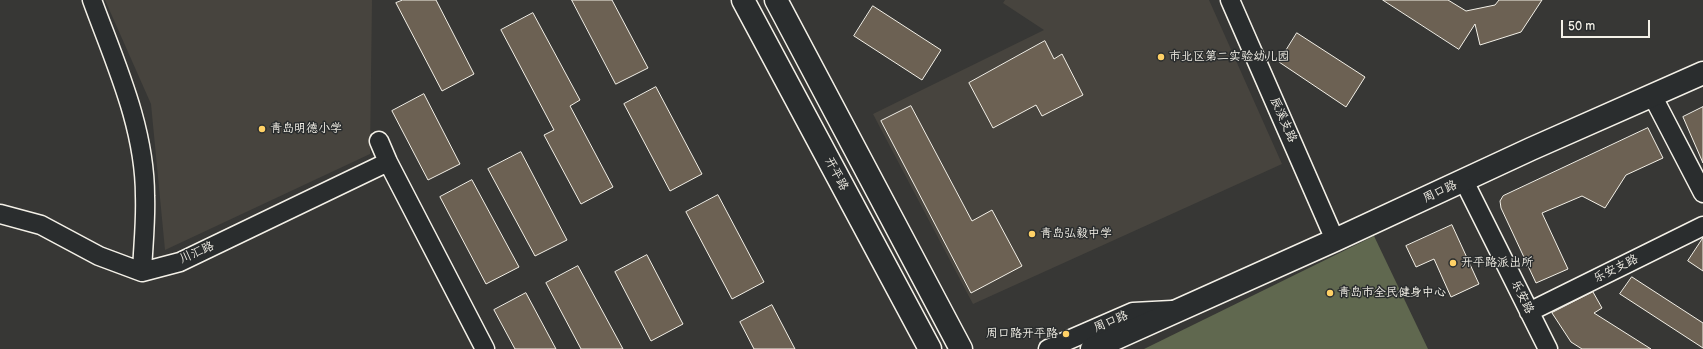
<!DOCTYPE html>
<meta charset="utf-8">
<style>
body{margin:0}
#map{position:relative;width:1703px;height:349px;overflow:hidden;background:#373735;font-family:"Balsamiq Sans",sans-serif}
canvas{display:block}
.scale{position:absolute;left:1561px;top:20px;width:89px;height:18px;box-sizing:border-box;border:2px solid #f4f1e8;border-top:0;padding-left:5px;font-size:12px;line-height:14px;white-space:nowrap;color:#f4f1e8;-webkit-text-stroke:3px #2a2d2e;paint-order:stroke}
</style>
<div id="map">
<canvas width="1703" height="349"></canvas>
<div class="scale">50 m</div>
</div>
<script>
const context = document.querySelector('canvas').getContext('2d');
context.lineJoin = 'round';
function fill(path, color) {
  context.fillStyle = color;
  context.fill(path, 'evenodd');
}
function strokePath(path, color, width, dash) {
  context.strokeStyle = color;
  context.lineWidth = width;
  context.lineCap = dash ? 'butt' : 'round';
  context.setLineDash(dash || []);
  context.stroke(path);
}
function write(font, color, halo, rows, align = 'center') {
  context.font = font + ' "Balsamiq Sans","LXGW WenKai TC",sans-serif';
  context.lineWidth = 3;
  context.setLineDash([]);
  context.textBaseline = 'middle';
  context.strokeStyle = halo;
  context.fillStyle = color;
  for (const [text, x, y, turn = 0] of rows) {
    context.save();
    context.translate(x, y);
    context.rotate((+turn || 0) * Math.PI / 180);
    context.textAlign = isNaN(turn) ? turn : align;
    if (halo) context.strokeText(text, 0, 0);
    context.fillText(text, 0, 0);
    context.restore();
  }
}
const built = new Path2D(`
 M105,0H372L370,154L165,250L151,104Z
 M1005,0H1209L1282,164L973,304L873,114L1044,30L1003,3Z`);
const green = new Path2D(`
 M1374,236L1428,349H1144Z`);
const building = new Path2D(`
 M403,0H436L474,74L442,91L396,3Z
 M572,0H612L648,68L616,84Z
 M1383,0H1448L1466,11L1495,5L1499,0H1542L1521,32L1480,45L1475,24L1459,49Z
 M873,6L941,50L922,80L854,36Z
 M533,13L580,100L570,106L613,187L581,204L544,135L554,130L501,30Z
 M1297,33L1365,77L1346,107L1279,62Z
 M1045,41L1054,59L1062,54L1083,95L1042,116L1036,105L993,128L969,83Z
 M656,87L702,174L670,191L624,104Z
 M424,94L460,164L428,180L392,111Z
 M911,106L972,221L992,210L1022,266L971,293L881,121Z
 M1703,107V163L1683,117Z
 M1648,128L1663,158L1626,175L1605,208L1582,196L1542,213L1568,269L1536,283L1501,208L1500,201L1503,196Z
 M521,152L567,240L535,256L488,169Z
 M472,180L519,267L486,284L440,197Z
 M718,195L764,282L732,299L686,212Z
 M1452,225L1479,284L1451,297L1434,259L1416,267L1406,246Z
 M1703,238V271L1688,261Z
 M647,255L683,324L651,341L615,272Z
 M578,266L623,349H581L546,283Z
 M1632,277L1703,323V348L1620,294Z
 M1593,292L1602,308L1594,313L1651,349H1582L1571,342L1552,313Z
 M526,293L556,349H515L494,310Z
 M772,305L795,349H754L740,322Z`);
const minor = new Path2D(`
 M92,0C115,63 145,127 145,196C146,221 143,247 142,272
 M1230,0L1335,240
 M1652,95L1703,193
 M379,141L388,162L485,349
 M1464,181L1548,349
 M0,214L41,225L99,256L142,272L180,262L388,162
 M1529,312L1703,226
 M1048,349L1133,312L1172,310`);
const major = new Path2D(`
 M743,0L930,349
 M776,0L961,349
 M1092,349L1335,240L1531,149L1703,73`);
const markers = [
 [1161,57,4,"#ffd166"],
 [262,129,4,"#ffd166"],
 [1032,234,4,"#ffd166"],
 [1453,263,4,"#ffd166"],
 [1330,293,4,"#ffd166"],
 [1066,334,4,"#ffd166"]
];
const poiNames = [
 ["市北区第二实验幼儿园",1169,57],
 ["青岛明德小学",270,129],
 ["青岛弘毅中学",1040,234],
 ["开平路派出所",1461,263],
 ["青岛市全民健身中心",1338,293],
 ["周口路开平路",1058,334,"right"]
];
const streetNames = [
 ["辰溪支路",1283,120,66],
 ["开平路",836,174,62],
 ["周口路",1440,192,-25],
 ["川汇路",197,253,-24],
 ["乐安支路",1616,269,-26],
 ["乐安路",1522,297,64],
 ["周口路",1111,322,-23]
];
fill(built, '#47443e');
fill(green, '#60684f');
fill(building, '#6c6153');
strokePath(building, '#f4f1e8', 1);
strokePath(minor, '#f4f1e8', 21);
strokePath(major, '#f4f1e8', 25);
strokePath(minor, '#2a2d2e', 18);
strokePath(major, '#2a2d2e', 22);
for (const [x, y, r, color] of markers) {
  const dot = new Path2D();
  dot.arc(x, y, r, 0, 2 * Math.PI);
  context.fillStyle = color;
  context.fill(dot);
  strokePath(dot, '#2a2d2e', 1.5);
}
write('12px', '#f4f1e8', '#2a2d2e', poiNames, 'left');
write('12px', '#f4f1e8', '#2a2d2e', streetNames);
</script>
